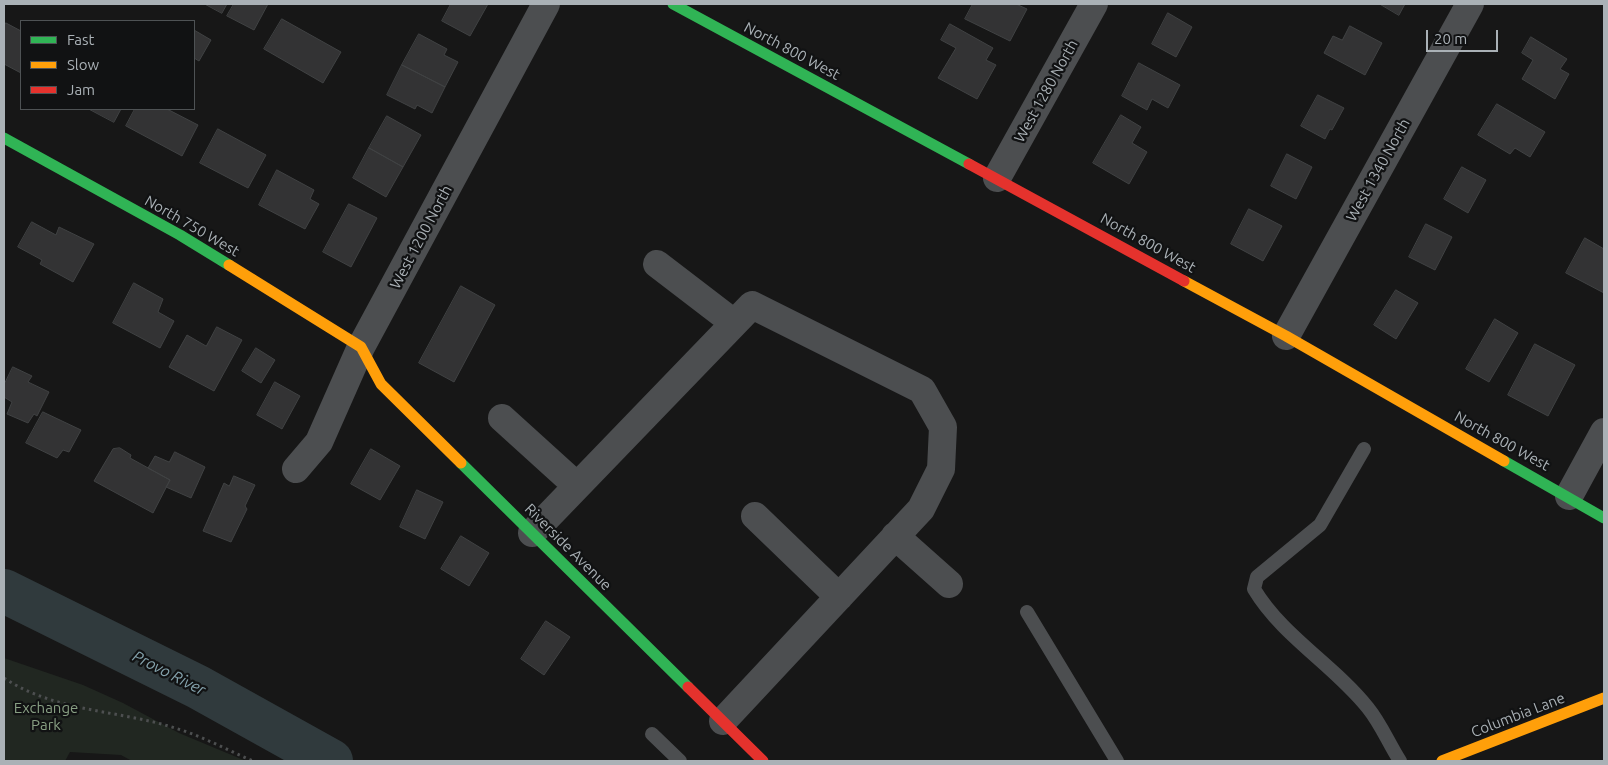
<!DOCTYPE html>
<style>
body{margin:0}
#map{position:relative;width:1608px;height:765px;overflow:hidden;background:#171717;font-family:Ubuntu,sans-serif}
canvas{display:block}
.frame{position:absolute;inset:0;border:5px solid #aab1b6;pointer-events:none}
.legend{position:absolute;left:20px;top:20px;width:175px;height:90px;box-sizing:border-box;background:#111213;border:1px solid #4e5254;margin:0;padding:6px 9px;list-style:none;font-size:15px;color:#aab1b6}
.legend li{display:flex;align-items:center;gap:10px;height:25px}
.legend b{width:25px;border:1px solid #4e5254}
.scale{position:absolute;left:1426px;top:30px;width:72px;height:22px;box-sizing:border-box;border:2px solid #aab1b6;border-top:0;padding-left:6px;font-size:15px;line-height:18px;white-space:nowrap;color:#aab1b6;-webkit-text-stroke:4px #111213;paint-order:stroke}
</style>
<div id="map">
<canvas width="1608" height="765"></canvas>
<div class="frame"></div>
<ul class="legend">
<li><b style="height:6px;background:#30b455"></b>Fast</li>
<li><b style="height:6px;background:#ff9f0a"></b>Slow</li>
<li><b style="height:6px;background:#e5322d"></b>Jam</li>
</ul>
<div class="scale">20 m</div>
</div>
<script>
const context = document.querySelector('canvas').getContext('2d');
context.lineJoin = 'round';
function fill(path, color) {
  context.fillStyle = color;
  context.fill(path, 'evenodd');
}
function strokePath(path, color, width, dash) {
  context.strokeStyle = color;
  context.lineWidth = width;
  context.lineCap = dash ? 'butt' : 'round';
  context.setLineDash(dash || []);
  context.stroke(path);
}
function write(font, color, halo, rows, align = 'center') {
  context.font = font + ' Ubuntu,sans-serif';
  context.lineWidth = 4.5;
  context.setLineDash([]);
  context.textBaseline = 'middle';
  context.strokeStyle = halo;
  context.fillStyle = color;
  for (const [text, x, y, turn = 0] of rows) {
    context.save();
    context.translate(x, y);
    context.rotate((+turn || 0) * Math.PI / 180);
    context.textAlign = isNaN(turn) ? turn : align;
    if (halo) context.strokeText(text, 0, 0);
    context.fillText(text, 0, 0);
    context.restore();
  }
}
const green = new Path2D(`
 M4,658L83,685L123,703L179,733L246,761H132L121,755L70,752L65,761H4Z`);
const river = new Path2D(`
 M4,591L198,687L331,761`);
const building = new Path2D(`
 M205,4H227L222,13Z
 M234,4H268L254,30L227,16Z
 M451,4H488L470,36L442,21Z
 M973,4H1016L1027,9L1010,41L965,19Z
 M1380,4H1405L1399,15Z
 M1168,13L1192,27L1176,57L1152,44Z
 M282,19L341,52L323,83L264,49Z
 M6,23L21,31V73L4,64V28Z
 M950,24L993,48L986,60L996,65L977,99L938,78L956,48L941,40Z
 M1350,26L1382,43L1365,75L1324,53L1333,36L1342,40Z
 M194,30L211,40L199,61L194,58Z
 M419,34L447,49L444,55L458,62L445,87L402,65Z
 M1531,37L1567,59L1560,69L1569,74L1555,99L1522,79L1533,60L1522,53Z
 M1139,63L1180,85L1168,108L1152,99L1147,110L1122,96Z
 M402,65L445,87L432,113L417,105L415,109L387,95Z
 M1318,95L1344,108L1332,130L1330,129L1325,139L1301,126Z
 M1497,104L1545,132L1530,157L1515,148L1510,154L1478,135Z
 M89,109H121L114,122Z
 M135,109H167L198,125L182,156L126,126Z
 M1121,115L1141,127L1132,143L1147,152L1129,184L1093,163Z
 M387,116L421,135L403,167L369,148Z
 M218,129L266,155L248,188L200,163Z
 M369,148L403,167L386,197L353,178Z
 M1287,154L1312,167L1296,199L1271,186Z
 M1462,167L1486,180L1468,213L1444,199Z
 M277,170L314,190L310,199L319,204L305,229L259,205Z
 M349,204L377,218L351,267L323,252Z
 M1249,209L1282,226L1263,261L1231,244Z
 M32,222L56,235L59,227L94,244L73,282L40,264L42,260L18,247Z
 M1426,224L1452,237L1435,270L1409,257Z
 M1585,238L1604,249V293L1566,273Z
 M134,283L163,299L158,312L174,321L160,348L113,323Z
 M461,286L495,305L454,382L419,363Z
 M1396,290L1418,303L1396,339L1374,325Z
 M1495,319L1518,333L1489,382L1466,369Z
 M217,327L242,340L214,391L169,367L187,335L206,346Z
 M1535,344L1575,365L1548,416L1508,395Z
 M256,348L275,360L261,383L242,371Z
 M13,367L32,376L28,382L49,392L37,416L34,414L28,423L7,414L12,402L4,397V385Z
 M275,382L300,396L282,429L257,415Z
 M43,412L81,430L69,452L63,450L57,458L26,443Z
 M120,448L131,455L130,458L170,480L153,513L94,481L113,449Z
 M371,449L400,466L380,500L351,484Z
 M175,452L205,467L191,498L166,487L170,480L148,468L155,456L169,462Z
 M234,476L255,485L245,506L247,509L231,542L203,531L224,483L229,486Z
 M417,490L443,502L425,539L400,527Z
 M461,536L489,553L469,586L441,569Z
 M546,621L570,637L544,675L521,659Z`);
const path = new Path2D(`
 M4,678C55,712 119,710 175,728C202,736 227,750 253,761`);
const lane = new Path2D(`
 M1364,449L1320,525L1257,577L1254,589C1282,636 1335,666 1368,708C1381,724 1389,744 1400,761
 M1027,612L1117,761
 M652,734L680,761`);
const street = new Path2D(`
 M997,178L1094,4
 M657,264L734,323
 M1286,336L1470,4
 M502,418L577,486
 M296,469L319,442L361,347L546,4
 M1569,496L1604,432
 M755,516L839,597
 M532,533L752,305L922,390L943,427L941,469L921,509L723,721
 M895,536L949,584`);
const fast = new Path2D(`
 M673,4L969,164
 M4,138L180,235L229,265
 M1504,461L1604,518
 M461,463L688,687`);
const slow = new Path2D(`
 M229,265L361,347L381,384L461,463
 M1184,281L1286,336L1504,461
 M1442,761L1604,698`);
const jam = new Path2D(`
 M969,164L1184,281
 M688,687L763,761`);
const streetNames = [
 ["North 800 West",792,51,28],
 ["West 1280 North",1046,91,-61],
 ["West 1340 North",1378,170,-61],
 ["North 750 West",192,226,30],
 ["West 1200 North",421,237,-62],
 ["North 800 West",1148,243,29],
 ["North 800 West",1502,441,29],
 ["Riverside Avenue",568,547,45],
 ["Columbia Lane",1518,715,-21]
];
const parkNames = [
 ["Exchange",46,708],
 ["Park",46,725]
];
const waterNames = [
 ["Provo River",169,673,27]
];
fill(green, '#212721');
strokePath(river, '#303a3d', 44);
fill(building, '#333334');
strokePath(building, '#404243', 1);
strokePath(path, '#4d4f50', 3, [2.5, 4]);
strokePath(lane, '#4c4e50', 14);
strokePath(street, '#4c4e50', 28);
strokePath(fast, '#30b455', 11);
strokePath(slow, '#ff9f0a', 11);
strokePath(jam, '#e5322d', 11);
write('15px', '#aab1b6', '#111213', streetNames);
write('15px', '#889f83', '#111213', parkNames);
write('italic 16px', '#85a3ad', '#111213', waterNames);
</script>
